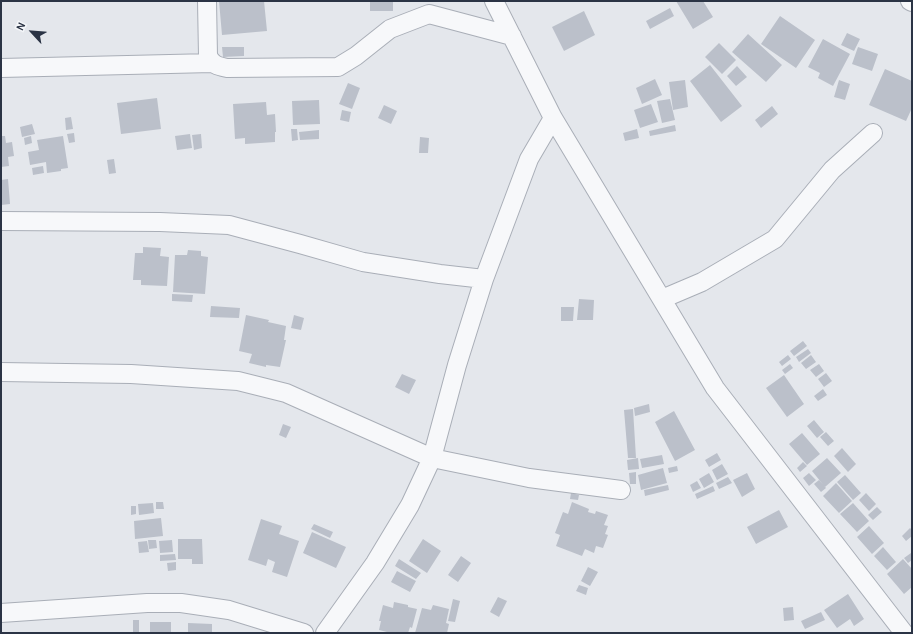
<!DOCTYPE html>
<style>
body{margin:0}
#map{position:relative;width:913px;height:634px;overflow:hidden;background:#e4e7ec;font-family:Karla,sans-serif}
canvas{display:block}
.frame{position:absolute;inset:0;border:2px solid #2b3445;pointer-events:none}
.north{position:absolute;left:12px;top:12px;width:40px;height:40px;-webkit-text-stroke:3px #f4f6f9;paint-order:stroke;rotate:296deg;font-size:11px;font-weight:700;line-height:16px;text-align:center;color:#2b3445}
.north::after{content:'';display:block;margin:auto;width:14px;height:18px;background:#2b3445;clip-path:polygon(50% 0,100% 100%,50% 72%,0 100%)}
</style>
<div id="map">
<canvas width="913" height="634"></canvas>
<div class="frame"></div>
<div class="north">N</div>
</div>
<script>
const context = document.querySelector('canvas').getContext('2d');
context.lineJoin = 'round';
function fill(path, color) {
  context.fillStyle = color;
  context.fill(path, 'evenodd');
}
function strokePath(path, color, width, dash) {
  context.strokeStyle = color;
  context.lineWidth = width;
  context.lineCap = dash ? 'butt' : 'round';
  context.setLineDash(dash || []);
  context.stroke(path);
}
const building = new Path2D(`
 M219,1H264L267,31L222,35Z
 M370,1H393V11H370Z
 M676,1H703L713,17L693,29Z
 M670,8L674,16L650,29L646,21Z
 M584,11L595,35L564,51L552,27Z
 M780,16L815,40L796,68L761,44Z
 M847,33L860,39L854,51L841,45Z
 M748,34L782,65L766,82L732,52Z
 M823,39L850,54L833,86L818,78L820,73L808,67Z
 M719,43L736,60L722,74L705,57Z
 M222,47H244V56L223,57Z
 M858,47L878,54L872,71L852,64Z
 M710,65L742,106L721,122L690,81Z
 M737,66L747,77L736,86L727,76Z
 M885,69L912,81V108L906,121L869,105Z
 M655,79L662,95L642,104L636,88Z
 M685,80L688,107L673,110L669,82Z
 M839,80L850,84L845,100L834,97Z
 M348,83L360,88L352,109L339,104Z
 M157,98L161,129L121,134L117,103Z
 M670,99L675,120L662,123L657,101Z
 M319,100L320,124L293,125L292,101Z
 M266,102L267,115L275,114L276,132H275V142L245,144V138L235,139L233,104Z
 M651,104L658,122L640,128L634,110Z
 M384,105L397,111L391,124L378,118Z
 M772,106L778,114L761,128L755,120Z
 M342,110L351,112L349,122L340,120Z
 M71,117L73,129L66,130L65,118Z
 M32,124L35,134L22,137L20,127Z
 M675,125L676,131L650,136L649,131Z
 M291,129H297L298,140L292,141Z
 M637,129L639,138L625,141L623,133Z
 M319,130V139L300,140L299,132Z
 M74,133L75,142L69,143L67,134Z
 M190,134L192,148L177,150L175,136Z
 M201,134L202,148L194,150L192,135Z
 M1,136H5L6,143L12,142L14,156L8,157L9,166L1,167Z
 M31,136L32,143L25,145L24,138Z
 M63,136L68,168L61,169V171L47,173L46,162L30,165L28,152L39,150L37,140Z
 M420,137L429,138L428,153H419Z
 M114,159L116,173L109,174L107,160Z
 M43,166L44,173L33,175L32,168Z
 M8,179L10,204L1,205V180Z
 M143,247L161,248L160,256L169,257L167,286L141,285V280H133L135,253H143Z
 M188,250L201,251V256L208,257L205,294L173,292L175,255H187Z
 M172,294L193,295L192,302L172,301Z
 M579,299L594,300L593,320H577Z
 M211,306L240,308L239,318L210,317Z
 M561,307H574L573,321H561Z
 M246,315L269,320L268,322L286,326L284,340H286L280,367L266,365V367L249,363L252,354L239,351Z
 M294,315L304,318L301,330L291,328Z
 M803,341L807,346L794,356L790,351Z
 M808,349L811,353L799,362L796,357Z
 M788,355L791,359L782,366L779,362Z
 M811,355L816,362L806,369L801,363Z
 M790,364L793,368L785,374L782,370Z
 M819,364L824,371L816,377L810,370Z
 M826,373L832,381L824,387L818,379Z
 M402,374L416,380L409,394L395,387Z
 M784,375L804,404L787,417L766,388Z
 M823,389L827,395L818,401L814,396Z
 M649,404L650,412L635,416L634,408Z
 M633,409L636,458H628L624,410Z
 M674,411L695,450L675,461L655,422Z
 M814,420L824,432L817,438L807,426Z
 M283,424L291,427L286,438L279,435Z
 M826,432L834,441L828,446L820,437Z
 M802,433L820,454L807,465L789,444Z
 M842,448L856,464L848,472L834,456Z
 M717,453L721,460L709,467L705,460Z
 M662,455L664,464L642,468L640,459Z
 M638,458L639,469L628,470L627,460Z
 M827,458L841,473L825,487L812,471Z
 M803,462L807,466L800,472L797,468Z
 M722,464L728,474L717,480L712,470Z
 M677,466L678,471L669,473L668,468Z
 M663,468L667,483L641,490L638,475Z
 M636,472V484H630L629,473Z
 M709,473L714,482L704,488L699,479Z
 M747,473L755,489L742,497L733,480Z
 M809,473L816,480L809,486L803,478Z
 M845,475L861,493L853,500L837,482Z
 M728,477L732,483L719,489L716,483Z
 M819,480L826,488L821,492L814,484Z
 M697,481L701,488L693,492L690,485Z
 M836,483L852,501L839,513L823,496Z
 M668,485L669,490L645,496L644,490Z
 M713,486L715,491L697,499L695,494Z
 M571,493L579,495L578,500L570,499Z
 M866,493L876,504L869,511L859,500Z
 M156,502H163L164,509H156Z
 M572,502L589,509L588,512L595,514L596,511L608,515L604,525L608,526L605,534L608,535L603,548L596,546L594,553L585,549L582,556L556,546L560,535L555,533L563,512L568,514Z
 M153,503L154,513L139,515L138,504Z
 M853,503L869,521L857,532L840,514Z
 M131,506H136V514L131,515Z
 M877,507L882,512L873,520L868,515Z
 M779,510L788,527L756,544L747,527Z
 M161,518L163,536L135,539L134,521Z
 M261,519L282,526L279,534L299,541L287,577L272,572L275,562L268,559L266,566L248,560Z
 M314,524L333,532L330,538L311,529Z
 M869,526L884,543L872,554L857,537Z
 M910,528L912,530V536L906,541L902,536Z
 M312,532L346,547L336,568L303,553Z
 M178,539H202L203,564H192V559H178Z
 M423,539L441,551L427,573L409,561Z
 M148,540H156L157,548L149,549Z
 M172,540L173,552L160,553L159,541Z
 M147,541L149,552L139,553L138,542Z
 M883,547L896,562L887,570L874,556Z
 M911,553L912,554V560L908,563L904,558Z
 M175,554L176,560L160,561V555Z
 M461,556L471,563L458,582L448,575Z
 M399,559L421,573L416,579L395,566Z
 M903,559L912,569V587L904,594L887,574Z
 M176,562V570L168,571L167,563Z
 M588,567L598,572L590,586L581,581Z
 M397,571L416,581L410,592L391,582Z
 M579,585L588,588L586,595L576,591Z
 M848,594L864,619L854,626L850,619L837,628L824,610Z
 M498,597L507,601L499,617L490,612Z
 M453,599L460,601L455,622L448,621Z
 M394,602L408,605V607L417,609L412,628L410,627L408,633H387V632L379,630L381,621H379L383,605L393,608Z
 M433,605L449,609L446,623L449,624L447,633H415L422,608L431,610Z
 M793,607L794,620L784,621L783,608Z
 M821,612L825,620L805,629L801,621Z
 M133,620H139V633H133Z
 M150,622H171V633H150Z
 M188,623L212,624V633H188Z`);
const minor = new Path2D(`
 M207,1L208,56C213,65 217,66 227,68L338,67L356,56L390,29L429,14L512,36
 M494,1L553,118L715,388L904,633
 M910,1L912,2
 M1,68L212,63
 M1,221L160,222L229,225L300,244L363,262L440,274L484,279
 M662,299L702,282L775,239L832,170L873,133
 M1,372L131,374L238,381L286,393L432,458L529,478L621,490
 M1,613L147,603H181L229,610L304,633
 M325,633L375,563L410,505L432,458L457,365L484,279L529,159L553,118`);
fill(building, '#bbc0ca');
strokePath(minor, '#a9aeb7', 20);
strokePath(minor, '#f7f8fa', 18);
</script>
